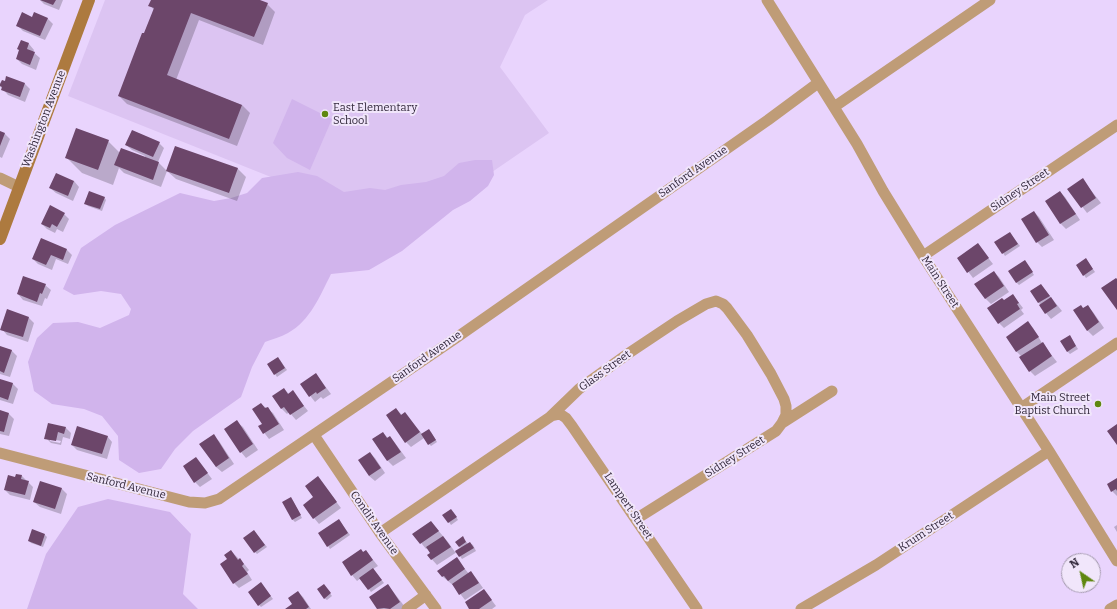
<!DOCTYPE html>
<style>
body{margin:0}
#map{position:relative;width:1117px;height:609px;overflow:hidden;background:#e9d4fd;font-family:Bitter,serif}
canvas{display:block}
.north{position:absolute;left:1061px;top:553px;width:40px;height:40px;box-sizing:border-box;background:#f1e6fb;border:1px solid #a49aae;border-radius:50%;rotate:326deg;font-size:11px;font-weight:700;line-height:16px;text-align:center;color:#31273a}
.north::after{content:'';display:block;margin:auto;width:14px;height:18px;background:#5f8710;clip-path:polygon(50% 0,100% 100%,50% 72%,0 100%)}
</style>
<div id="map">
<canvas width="1117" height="609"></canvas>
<div class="north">N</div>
</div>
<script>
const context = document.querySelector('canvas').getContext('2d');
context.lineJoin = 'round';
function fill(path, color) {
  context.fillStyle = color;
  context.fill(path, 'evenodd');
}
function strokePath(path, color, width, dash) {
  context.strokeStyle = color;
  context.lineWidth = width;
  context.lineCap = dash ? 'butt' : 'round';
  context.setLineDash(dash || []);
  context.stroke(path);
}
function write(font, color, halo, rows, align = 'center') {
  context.font = font + ' Bitter,serif';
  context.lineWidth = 4;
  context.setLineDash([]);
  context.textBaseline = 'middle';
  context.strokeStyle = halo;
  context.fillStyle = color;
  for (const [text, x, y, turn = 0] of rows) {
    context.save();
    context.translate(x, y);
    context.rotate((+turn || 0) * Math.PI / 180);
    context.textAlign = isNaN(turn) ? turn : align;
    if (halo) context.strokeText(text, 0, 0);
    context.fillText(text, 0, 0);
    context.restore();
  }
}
const built = new Path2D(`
 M105,0H548L525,15L500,67L549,133L422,220L311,193L68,96Z`);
const green = new Path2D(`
 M292,99L332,119L310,170L287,158L273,143Z
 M475,160H492L494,175L488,186L470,201L453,210L402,251L369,270L331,274C320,296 310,321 288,333C281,337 272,339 265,342L252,367L241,397L193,431L175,449L161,469L139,473L119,460L118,436L102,416L84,409L52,404L34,391L28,362L37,338L53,323L78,322L100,328L129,315L131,309L121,294L101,291L74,295L63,289L81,248L115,225L180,193L214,201L231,198L247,193L262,178L298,172L317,176L344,192L370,188L385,190L401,185L426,182L444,176L459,163Z
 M108,499L170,512L191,534L183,594L198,609H27L46,554L78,507Z`);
const shadow = new Path2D(`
 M40,0H63L59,10L44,4Z
 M152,0H257L267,4L275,12L263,45L199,20L176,80L242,105L250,113L237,146L127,104L119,96L154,10L150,5Z
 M32,18H47L53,24L45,40L23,31L18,26Z
 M21,42L29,44L34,50L33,52L40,58L36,70L22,64L17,59Z
 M25,84L30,89L25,102L8,95L0,86Z
 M0,132L5,134L10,139L2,158L0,157Z
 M108,141L120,153L145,157V156L132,150L126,145L159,143L164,148L158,162L167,171L161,187L124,173L119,168L113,185L82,173L66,157Z
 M176,147L238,169L246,177L237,201L176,179L167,171Z
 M1082,179L1101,203L1087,213L1069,189Z
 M74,181L79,187L73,201L56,193L50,188Z
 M1060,192L1065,197L1080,220L1066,229L1061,224L1046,201Z
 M104,197L106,200L102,211L88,206L86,204Z
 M1034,212L1039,217L1054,240L1042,247L1037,242Z
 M64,214L69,219L63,232L57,229L55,233L47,229L42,224Z
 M1010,233L1020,246L1005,256L996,242Z
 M41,239L67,250L72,255L68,264L56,259L52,270L38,264L33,259Z
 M978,245L993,264L973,278L958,258Z
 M1088,262L1095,272L1086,278L1084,275Z
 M1027,264L1034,275L1019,285L1016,282Z
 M994,272L999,277L1009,292L991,304L985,298Z
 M45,285L51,290L47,299L45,298L42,306L23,300L18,294Z
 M1041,285L1062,311L1051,319L1046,313L1031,291Z
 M1013,295L1023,308L1021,310L1024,314L1004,328L999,323L1004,301Z
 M1088,307L1093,312L1104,328L1093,336L1087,330L1084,309Z
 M8,311L29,318L34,323L28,342L7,335L2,329Z
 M1028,323L1033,328L1042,343L1057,362L1035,376L1030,371L1022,357L1016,351Z
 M1072,339L1078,349L1070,354L1067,351Z
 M0,347L11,350L17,356L10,377L0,374Z
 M280,360L287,370L277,377L275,374Z
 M316,374L331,394L323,399L321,397L315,402L301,384Z
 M0,380L13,384L18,389L13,404L0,400Z
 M284,389L289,394L293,392L308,411L296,420L289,412L287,414L281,408Z
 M261,404L273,413L284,430L269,439L259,426L263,424Z
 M396,409L402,415L405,413L422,434L431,432L437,442L431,446L424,438L411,447L406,442Z
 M0,411L9,414L14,419L9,436L0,434Z
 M237,422L243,427L258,450L246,458L241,452Z
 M66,428L71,433L70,439L63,437L61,445L51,443L46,438ZM50,439L61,441L60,443L50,441Z
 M383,433L388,438L390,437L395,443L406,458L393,466L388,461L373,439Z
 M107,436L112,442L107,459L77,450L72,445Z
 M213,436L219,441L234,464L222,472L216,467L201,444Z
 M370,453L375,458L385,473L375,481L369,476Z
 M196,458L212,479L200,487L195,482Z
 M17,475L22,476L33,487L30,500L10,495L5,490L16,479Z
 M318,478L341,508L319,524L314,518V498Z
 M1117,479V496L1112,491Z
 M41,482L62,489L67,494L61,514L40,507L34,502Z
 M293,501L302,518L295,522L292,519Z
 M453,512L458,520L451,525L449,522Z
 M339,520L350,535L330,549L328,546Z
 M431,522L448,542L455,552L461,548L459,547L465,540L468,544L470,543L473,545L476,551L462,559L457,552L437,565L428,555L432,553L428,548L426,549L414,534Z
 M1117,525V532L1114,527Z
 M254,531L267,547L257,554L255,552Z
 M45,535L47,537L43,547L31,543L29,541Z
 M361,550L364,553L366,551L378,566L373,569L384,583L371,592L361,578L357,581L352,575Z
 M231,551L245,565L249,570L247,572L252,580L239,588L234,583L229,559Z
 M457,559L469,574L471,572L476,578L483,588L465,600L454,586L443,577Z
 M388,585L405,607L402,609H378L370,598Z
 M263,586L273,599L261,607L259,605Z
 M326,588L332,596L327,600L324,598Z
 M484,590L496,606L492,609H471Z
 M298,592L303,597L311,609H287L294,604Z`);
const building = new Path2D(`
 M40,0H56L53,5Z
 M151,0H260L268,3L254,37L191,13L167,75L242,105L229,139L118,96L142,33H144L154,8L148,6Z
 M22,12L32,17L34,12L48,18L40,36L16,26Z
 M21,40L29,43L27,49L35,52L30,65L16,59L19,50L17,49Z
 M6,76L25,83L20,97L1,90L2,87L0,86V84L2,80L5,81Z
 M76,128L109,140L98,170L65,158Z
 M132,130L160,142L153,157L125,145Z
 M0,131L5,133L0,146Z
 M175,146L238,168L229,193L166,171Z
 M121,148L159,162L153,180L114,165Z
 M56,173L74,181L68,196L49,188Z
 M1083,178L1096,198L1081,208L1067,189Z
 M89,191L105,197L100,209L84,204Z
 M1060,191L1076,214L1060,224L1045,201Z
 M50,205L65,213L57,227L52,224L50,228L41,224Z
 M1034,211L1049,235L1036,243L1021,219Z
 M1010,232L1018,244L1002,254L994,242Z
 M41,238L67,249L63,260L51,255L46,265L32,259Z
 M978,243L989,258L967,273L957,258Z
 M1086,258L1093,269L1083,276L1076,265Z
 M1025,260L1033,272L1016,283L1008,271Z
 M994,271L1004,286L985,299L974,284Z
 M23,276L46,284L42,294L40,293L37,302L17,294Z
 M1116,278L1117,279V310L1101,288Z
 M1041,284L1050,296L1038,303L1030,291Z
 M1013,294L1019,303L1017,304L1020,309L998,324L987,308L1002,298L1004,300Z
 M1051,297L1057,306L1045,314L1039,305Z
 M1081,305L1083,308L1088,305L1099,322L1087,331L1073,310Z
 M7,309L29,317L23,337L0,330Z
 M1028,321L1039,337L1016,352L1006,337Z
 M1070,335L1076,346L1067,352L1060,341Z
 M1043,342L1052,356L1029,372L1019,357Z
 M0,346L12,350L4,373L0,371Z
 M278,357L285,368L274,375L267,364Z
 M316,373L326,388L317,394L316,392L309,397L300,384Z
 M0,379L13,383L8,400L0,397Z
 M284,388L288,394L293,390L304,406L290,415L284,407L281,409L272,396Z
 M261,403L265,408L268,407L279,424L263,434L258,426L262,424L252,409Z
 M396,408L401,415L405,412L420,432L405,443L386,415Z
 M0,410L9,413L4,432L0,431Z
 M237,420L253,444L240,453L224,429Z
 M48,423L66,427L64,434L58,432L56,441L44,439Z
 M1117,424V445L1107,431Z
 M77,426L108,436L102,454L71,445Z
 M429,429L436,440L428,445L421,434Z
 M383,432L387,438L390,436L401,452L387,461L372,439Z
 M214,434L229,458L216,467L199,444Z
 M370,452L381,468L369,476L358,460Z
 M196,457L208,473L194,483L183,466Z
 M16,474L22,475L21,479L29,481L25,495L4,490L8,475L15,477Z
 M318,476L337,502L313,519L303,505L313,497L305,486Z
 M1117,478V491L1116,489L1111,492L1107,484Z
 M40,481L62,488L55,509L33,502Z
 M291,497L301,515L292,520L282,502Z
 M451,509L457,517L448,523L442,515Z
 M339,519L348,533L327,547L318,533Z
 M431,521L439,531L420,544L412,534Z
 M32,529L45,534L41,546L28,541Z
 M254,530L265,545L254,553L243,538Z
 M443,536L451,547L431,560L427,555L430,553L426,547Z
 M463,536L466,542L459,547L455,542Z
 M470,542L474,548L459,557L455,551Z
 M361,549L363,552L366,550L373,560L351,576L342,562Z
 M231,550L238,560L240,558L244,564L242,566L248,574L233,584L220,564L227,559L224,555Z
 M457,557L465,569L448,581L444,576L442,577L437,571Z
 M373,568L382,580L368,590L359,578Z
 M471,571L479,583L459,595L452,584Z
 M261,582L271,596L258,606L248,592Z
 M324,584L331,593L324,599L317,589Z
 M388,584L400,602L390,609L384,608L377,609L369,597Z
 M484,589L492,600L479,609H469L465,602Z
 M298,591L309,607L306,609H285L292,604L288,598Z`);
const street = new Path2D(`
 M767,0L857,144L883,191L923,256L1049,451L1117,561
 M834,107L990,0
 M0,178L19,187
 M923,256L1117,125
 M1021,408L1117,343
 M551,416L560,414L566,418L572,426L697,609
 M314,435L380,533L436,609
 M0,453L189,502L205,503L219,499L456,338L768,120L818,83
 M636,519L776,431L782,423L832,391
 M380,533L550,417L579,389L629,353L677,321L706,304L716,301L723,304L727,308L747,335L771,374L784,399L786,406V415L782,423
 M407,609L426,595
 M801,609L876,565L1049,451
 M1110,609L1117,605`);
const secondary = new Path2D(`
 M0,239L89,0`);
const markers = [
 [325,114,4,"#5f8710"],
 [1098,404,4,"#5f8710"]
];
const poiNames = [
 ["East Elementary",333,108],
 ["School",333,121],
 ["Main Street",1090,398,"right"],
 ["Baptist Church",1090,411,"right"]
];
const streetNames = [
 ["Washington Avenue",44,119,-69],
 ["Sanford Avenue",693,172,-35],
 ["Sidney Street",1020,190,-34],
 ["Main Street",940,282,57],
 ["Sanford Avenue",427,357,-35],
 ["Glass Street",605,371,-36],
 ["Sidney Street",735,457,-32],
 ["Sanford Avenue",126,486,14],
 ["Lampert Street",628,506,56],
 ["Condit Avenue",374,523,55],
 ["Krum Street",926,532,-33]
];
fill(built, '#dcc4f2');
fill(green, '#d1b4ec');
fill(shadow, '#0003');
fill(building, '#6c466a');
strokePath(street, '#bf9c77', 11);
strokePath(secondary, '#ad7a3f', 12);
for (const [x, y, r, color] of markers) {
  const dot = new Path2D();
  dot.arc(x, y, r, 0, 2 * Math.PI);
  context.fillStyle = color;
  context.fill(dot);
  strokePath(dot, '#f1e6fb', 1.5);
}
write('11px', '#31273a', '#f1e6fb', poiNames, 'left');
write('11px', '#31273a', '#f1e6fb', streetNames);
</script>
